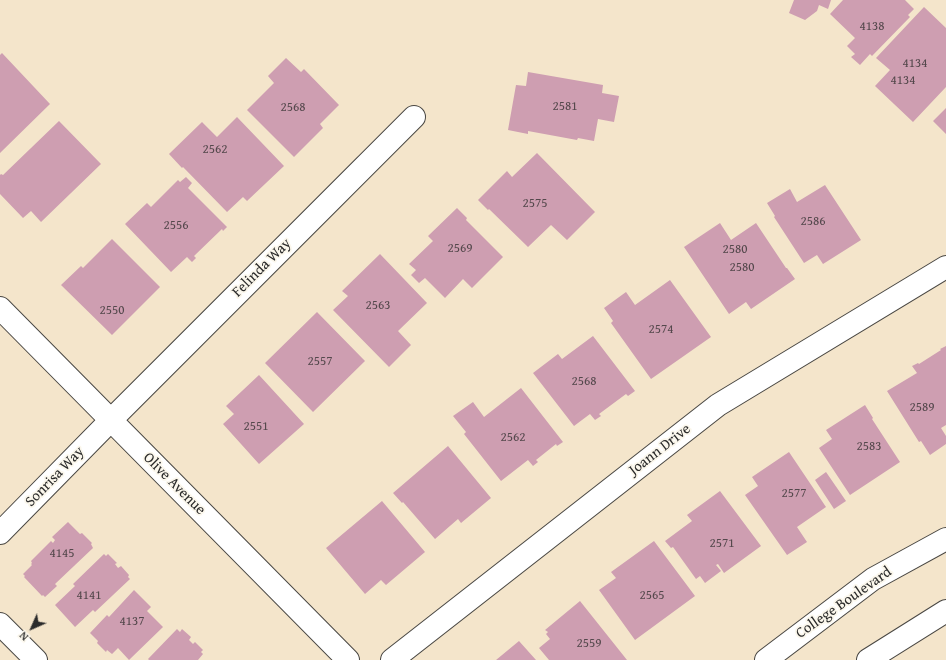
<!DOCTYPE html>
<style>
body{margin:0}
#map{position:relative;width:946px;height:660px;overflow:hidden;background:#f4e5cb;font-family:"Gentium Book Plus",serif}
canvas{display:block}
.north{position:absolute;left:12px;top:608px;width:40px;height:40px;-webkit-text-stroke:3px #fbf7ec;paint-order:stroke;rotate:225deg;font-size:11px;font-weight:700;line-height:16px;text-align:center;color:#2b2b2b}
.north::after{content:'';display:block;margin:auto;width:14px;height:18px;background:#2b2b2b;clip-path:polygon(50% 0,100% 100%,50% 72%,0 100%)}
</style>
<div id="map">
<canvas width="946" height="660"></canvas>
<div class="north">N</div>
</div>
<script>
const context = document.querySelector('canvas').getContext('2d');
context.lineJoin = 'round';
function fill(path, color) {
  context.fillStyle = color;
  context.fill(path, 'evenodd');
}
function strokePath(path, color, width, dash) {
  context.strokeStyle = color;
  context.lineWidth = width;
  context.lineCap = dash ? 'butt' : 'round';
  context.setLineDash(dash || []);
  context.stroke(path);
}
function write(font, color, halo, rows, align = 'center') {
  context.font = font + ' "Gentium Book Plus",serif';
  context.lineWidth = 3.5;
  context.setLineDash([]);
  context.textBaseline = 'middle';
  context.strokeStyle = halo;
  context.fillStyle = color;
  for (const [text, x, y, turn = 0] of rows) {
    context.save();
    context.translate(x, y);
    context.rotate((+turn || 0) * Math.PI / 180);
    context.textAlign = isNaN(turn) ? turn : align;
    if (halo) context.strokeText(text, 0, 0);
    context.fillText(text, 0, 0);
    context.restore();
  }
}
const building = new Path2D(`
 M794,0H831L828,9L819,5L817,11L805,20L789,13Z
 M843,0H905L914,9L908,15L910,17L872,56L870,54L860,65L851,57L855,54L847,46L855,38L830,14Z
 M924,7L946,28V87L913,122L875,86L890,70L876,58Z
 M2,53L50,104L0,153V55Z
 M286,58L301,72L304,69L339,105L320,124L323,128L294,157L247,110L274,83L268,76Z
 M528,72L603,85L602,93L619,96L614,122L598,119L594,141L578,138L577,140L528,131V134L508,130L516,85L526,86Z
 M946,108V134L933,121Z
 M237,117L284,166L247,201L243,197L227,212L183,167L182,168L169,154L202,122L217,137Z
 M59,121L101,164L41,222L31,211L23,218L0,194V175L1,174L3,175Z
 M537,153L595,212L567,240L551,225L528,247L489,209L488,210L478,200L507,171L512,177Z
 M186,177L192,183L188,188L227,227L223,231L222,229L194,256L196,258L192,262L187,257L171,272L125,224L147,203L151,207L178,180L180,182Z
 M825,185L861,240L823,264L817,255L804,263L774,217L775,216L767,203L790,189L797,202Z
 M457,208L467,218L466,220L503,257L472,288L463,279L445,298L425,278L419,283L411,275L416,270L409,264L433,241L428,236Z
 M720,223L731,240L756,223L786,268H787L795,279L751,309L746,302L729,314L684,247Z
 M112,239L160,287L112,335L61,285L81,266L83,268Z
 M380,254L427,303L398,331L411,345L389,367L333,310L348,296L342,291Z
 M670,280L711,337L651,379L611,323L613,321L604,308L626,292L635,305Z
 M317,312L365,361L313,412L265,363Z
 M593,336L635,391L628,396L626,394L599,414L601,416L595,420L590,414L574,426L533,373L558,354L562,359Z
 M946,346V425L941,428L946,436V444L930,455L921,441L919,442L887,391L917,373L912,366L918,363L919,364L941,350L940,349Z
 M259,375L304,424L259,464L223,424L234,414L226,406Z
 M521,388L563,442L557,446L556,444L536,460L538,462L533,466L528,460L501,481L464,434L466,432L453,416L473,402L484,417Z
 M865,405L873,418L872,419L900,462L850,495L819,448L832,439L826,430Z
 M448,446L491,498L461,523L458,519L435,539L403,502L402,503L393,493Z
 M789,452L826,507L797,527L807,542L787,555L745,495L758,486L752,477Z
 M826,472L846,501L834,509L815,480Z
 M720,491L761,546L724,573L718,564L716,565L721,571L705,583L700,576L696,579L673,547L671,548L665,541L692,521L687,515Z
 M382,501L425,552L386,585L381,580L365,594L326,548Z
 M68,522L80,534L82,533L92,543L91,544L93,548L55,584L57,586L45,597L43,595L42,596L24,577L25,576L23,574L32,565L31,564L32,563L31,561L51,541L53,543L55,540L52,537Z
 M654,541L695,596L635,640L599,590L616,578L611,572Z
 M104,554L106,556L108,554L117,563L115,564L118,568L121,566L129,575L128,577L130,579L95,612L93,610L75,627L55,605L75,586L73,584Z
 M134,590L151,607L147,611L163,627L129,660L118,648L112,654L107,650L106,652L97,643L98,641L90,633L107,615L109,617Z
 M580,601L627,660H549L539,648L550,639L546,634L548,632L545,630Z
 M177,629L180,632L182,629L191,637L189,640L193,644L195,642L203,650L201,652L203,654L198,660H149L148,659Z
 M519,641L536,660H496Z`);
const street = new Path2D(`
 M0,533L111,420L414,117
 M0,624L36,660
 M392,660L718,405L946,267`);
const secondary = new Path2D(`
 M0,308L348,660`);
const primary = new Path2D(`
 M766,660L873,579L946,539
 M868,660L946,611`);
const numberNames = [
 ["4138",872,27],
 ["4134",915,64],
 ["4134",903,81],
 ["2581",565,107],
 ["2568",293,108],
 ["2562",215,150],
 ["2575",535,204],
 ["2586",813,222],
 ["2556",176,226],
 ["2569",460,249],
 ["2580",735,250],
 ["2580",742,268],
 ["2563",378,306],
 ["2550",112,311],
 ["2574",661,330],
 ["2557",320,362],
 ["2568",584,382],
 ["2589",922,408],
 ["2551",256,427],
 ["2562",513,438],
 ["2583",869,447],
 ["2577",794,494],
 ["2571",722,544],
 ["4145",62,554],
 ["4141",89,596],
 ["2565",652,596],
 ["4137",132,622],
 ["2559",589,644]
];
const streetNames = [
 ["Felinda Way",262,268,-45],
 ["Joann Drive",660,450,-38],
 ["Sonrisa Way",55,477,-46],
 ["Olive Avenue",174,484,45],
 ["College Boulevard",844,603,-35]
];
fill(building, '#ce9eb1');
strokePath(street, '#494743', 24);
strokePath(secondary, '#494743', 24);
strokePath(primary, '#494743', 24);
strokePath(street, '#fff', 22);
strokePath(secondary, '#fff', 22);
strokePath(primary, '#fff', 22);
write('13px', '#54484c', null, numberNames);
write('15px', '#2b2b2b', '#fbf7ec', streetNames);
</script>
